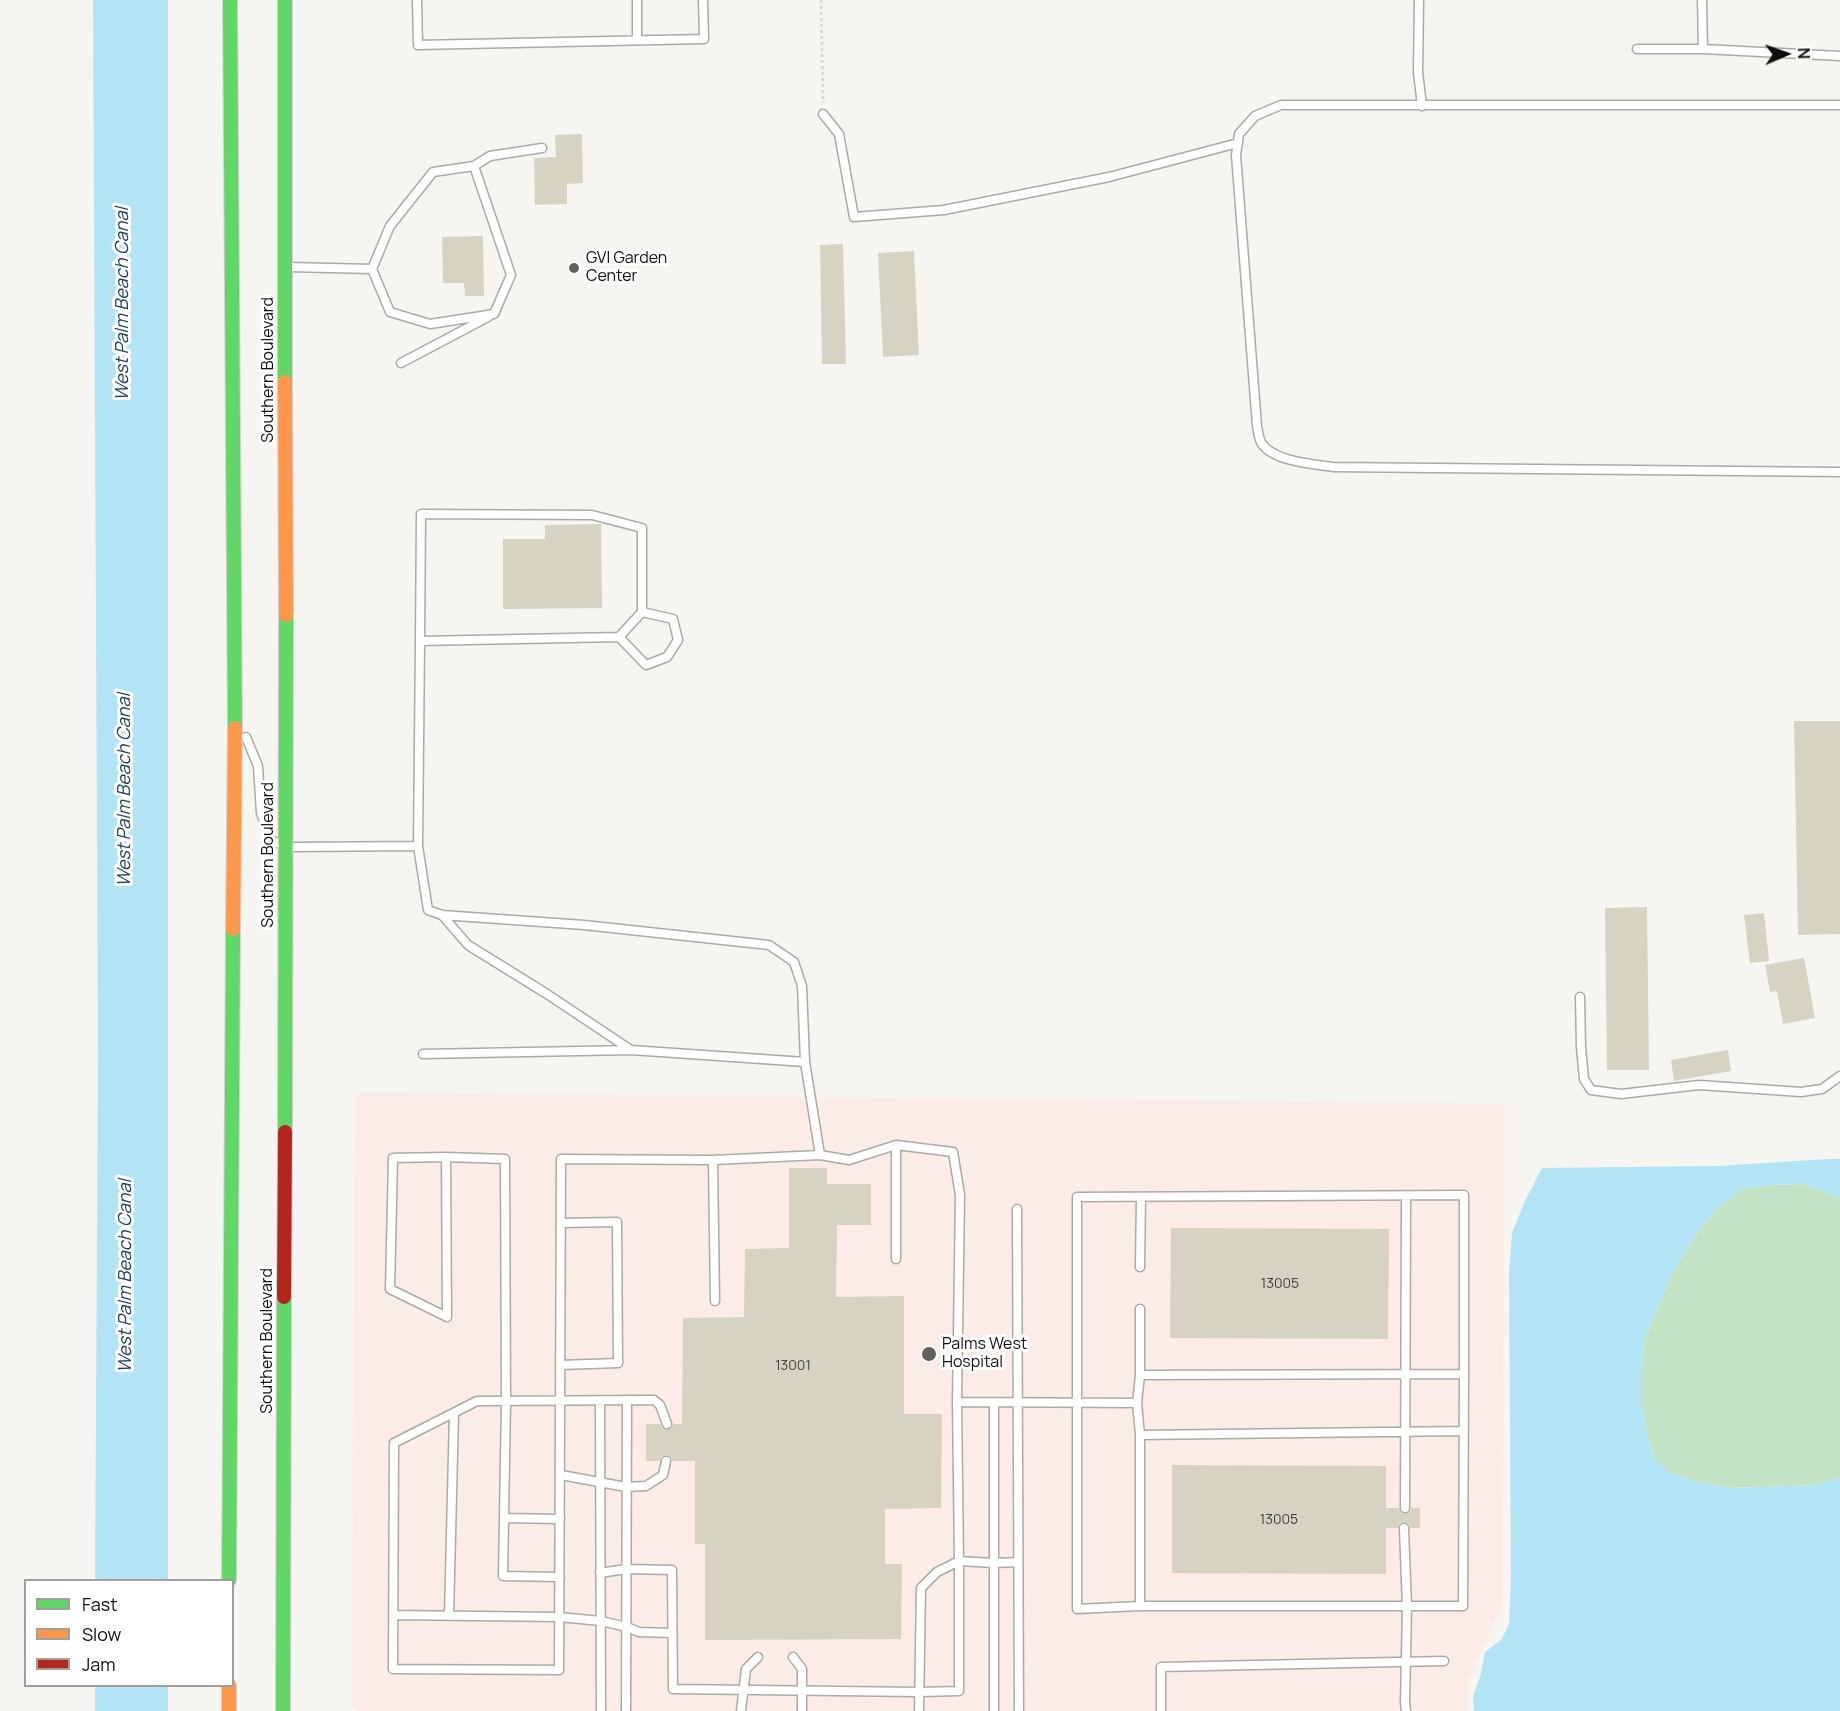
<!DOCTYPE html>
<style>
body{margin:0}
#map{position:relative;width:1840px;height:1711px;overflow:hidden;background:#f6f5f1;font-family:Manrope,sans-serif}
canvas{display:block}
.legend{position:absolute;left:24px;top:1579px;width:210px;height:108px;box-sizing:border-box;background:#fff;border:2px solid #9f9f9e;margin:0;padding:8px 10px;list-style:none;font-size:18px;color:#0f0f0d}
.legend li{display:flex;align-items:center;gap:12px;height:30px}
.legend b{width:30px;border:2px solid #9f9f9e}
.north{position:absolute;left:1756px;top:24px;width:60px;height:60px;-webkit-text-stroke:4px #fff;paint-order:stroke;rotate:88deg;font-size:16px;font-weight:700;line-height:24px;text-align:center;color:#0f0f0d}
.north::after{content:'';display:block;margin:auto;width:21px;height:27px;background:#0f0f0d;clip-path:polygon(50% 0,100% 100%,50% 72%,0 100%)}
</style>
<div id="map">
<canvas width="1840" height="1711"></canvas>
<ul class="legend">
<li><b style="height:8px;background:#63d668"></b>Fast</li>
<li><b style="height:8px;background:#ff974d"></b>Slow</li>
<li><b style="height:8px;background:#b3261e"></b>Jam</li>
</ul>
<div class="north">N</div>
</div>
<script>
const context = document.querySelector('canvas').getContext('2d');
context.lineJoin = 'round';
function fill(path, color) {
  context.fillStyle = color;
  context.fill(path, 'evenodd');
}
function strokePath(path, color, width, dash) {
  context.strokeStyle = color;
  context.lineWidth = width;
  context.lineCap = dash ? 'butt' : 'round';
  context.setLineDash(dash || []);
  context.stroke(path);
}
function write(font, color, halo, rows, align = 'center') {
  context.font = font + ' Manrope,sans-serif';
  context.lineWidth = 6;
  context.setLineDash([]);
  context.textBaseline = 'middle';
  context.strokeStyle = halo;
  context.fillStyle = color;
  for (const [text, x, y, turn = 0] of rows) {
    context.save();
    context.translate(x, y);
    context.rotate((+turn || 0) * Math.PI / 180);
    context.textAlign = isNaN(turn) ? turn : align;
    if (halo) context.strokeText(text, 0, 0);
    context.fillText(text, 0, 0);
    context.restore();
  }
}
const medical = new Path2D(`
 M356,1093L1505,1104L1502,1604L1468,1682V1711H358L351,1704Z`);
const forest = new Path2D(`
 M1805,1184L1840,1198V1477L1818,1485L1730,1488L1692,1481L1670,1473L1655,1459L1648,1438L1642,1407V1368L1644,1341L1673,1272L1700,1228L1718,1208L1740,1190L1768,1185Z`);
const water = new Path2D(`
 M93,0H168V1580H95L98,1055Z
 M1828,1159H1840V1198L1805,1184L1768,1185L1740,1190L1718,1208L1700,1228L1673,1272L1644,1341L1642,1368V1407L1648,1438L1655,1459L1670,1473L1692,1481L1730,1488L1818,1485L1840,1477V1711H1474L1473,1696L1481,1674L1485,1652L1502,1639L1509,1624L1511,1578L1509,1274L1512,1233L1524,1203L1542,1168L1718,1166Z
 M95,1686H168V1711H95Z`);
const building = new Path2D(`
 M582,134L583,183L567,184V204L535,205L534,158L556,157L555,135Z
 M483,236L484,296H465L464,283H443L442,237Z
 M843,244L846,364H822L820,245Z
 M914,251L919,355L883,357L878,253Z
 M601,524L602,608L503,609V539H545V525Z
 M1794,721H1840V934L1798,935Z
 M1647,907L1649,1070H1607L1605,908Z
 M1764,913L1769,961L1750,963L1744,915Z
 M1804,958L1815,1018L1783,1024L1777,991L1770,992L1765,965Z
 M1728,1050L1731,1071L1674,1081L1671,1060Z
 M789,1168H827V1184H871V1225H837L836,1297L904,1296V1414H942L941,1508L885,1509V1564H902L901,1639L705,1640V1544H695V1461H672L671,1457L667,1455L662,1456L659,1461H646V1424H660L663,1428L667,1430L671,1428L673,1424H682L683,1318L744,1317L745,1249L789,1248Z
 M1171,1228L1389,1229L1388,1339L1170,1338Z
 M1172,1465L1386,1466V1508H1399L1401,1513L1406,1514L1410,1512L1411,1508H1420V1528H1410L1409,1524L1404,1522L1400,1523L1398,1528H1386V1574L1172,1573Z`);
const path = new Path2D(`
 M821,0L823,103`);
const lane = new Path2D(`
 M417,0L418,45L704,39L703,0
 M637,0V40
 M1419,0L1418,72L1422,106
 M1702,0L1703,49L1840,56
 M1637,49H1703
 M1840,105H1281L1255,116L1239,134L1236,155L1257,426C1258,431 1259,440 1262,444C1275,462 1314,464 1333,467L1840,472
 M823,114L839,134L854,217L944,210L1109,177L1238,143
 M474,166L490,156L542,148
 M289,267L372,269L390,312L430,324L494,314L511,275L474,166L433,172L390,226L372,269
 M401,363L488,317
 M619,637L646,665L667,657L678,640L673,619L642,612
 M246,737L258,766L261,813L271,840L280,844
 M418,846L428,910L442,915L584,925L769,945L794,962L802,986L805,1062L820,1155
 M292,847L418,846L420,641L619,637L642,612V528L592,515L421,514L420,641
 M442,915L468,945L547,994L631,1050L805,1062
 M1580,997L1581,1047L1584,1079L1591,1090L1621,1094L1699,1085L1801,1092L1822,1089L1840,1076
 M423,1054L631,1050
 M446,1157L393,1158L390,1289L447,1317L446,1157L505,1159L506,1401L503,1576L560,1577
 M1017,1209L1019,1711
 M561,1223L617,1222L618,1363L561,1365
 M896,1259V1145L953,1152L960,1195L957,1402L959,1561L937,1572L921,1588L919,1711
 M1140,1267L1141,1197
 M715,1301L713,1160L820,1155L849,1160L896,1145
 M1140,1375V1309
 M600,1401L601,1711
 M957,1402L1137,1403
 M667,1424L660,1405L654,1400L477,1401L394,1443L393,1669L559,1670L561,1159L713,1160
 M1140,1435V1606H1463L1464,1374
 M561,1475L626,1487L646,1486L663,1475L666,1461
 M1405,1508L1406,1196
 M504,1518L560,1519
 M1404,1528L1407,1607L1405,1703L1406,1711
 M600,1573L626,1569L672,1570L673,1689L919,1692L959,1691V1561L994,1563L1018,1562
 M1140,1606L1077,1609V1197L1464,1195V1374L1140,1375L1137,1403L1140,1435L1464,1431
 M393,1615L559,1617L601,1621L627,1627L639,1632L672,1633
 M449,1616L454,1413
 M793,1657L802,1669V1711
 M626,1711L627,1400
 M741,1711L746,1669L758,1657
 M994,1711V1403
 M1161,1711V1667L1444,1661`);
const fast = new Path2D(`
 M230,0L235,728
 M285,0V382
 M285,1132L286,615
 M229,1580L233,929
 M283,1711L284,1297`);
const slow = new Path2D(`
 M285,382L286,615
 M233,929L235,728
 M229,1686V1711`);
const jam = new Path2D(`
 M284,1297L285,1132`);
const markers = [
 [574,268,6,"#60605d"],
 [929,1354,8,"#60605d"]
];
const numberNames = [
 ["13005",1280,1284],
 ["13001",793,1366],
 ["13005",1279,1520]
];
const poiNames = [
 ["GVI Garden",586,259],
 ["Center",586,277],
 ["Palms West",942,1345],
 ["Hospital",942,1363]
];
const streetNames = [
 ["Southern Boulevard",269,370,-90],
 ["Southern Boulevard",269,855,-90],
 ["Southern Boulevard",268,1341,-90]
];
const waterNames = [
 ["West Palm Beach Canal",123,304,-90],
 ["West Palm Beach Canal",125,790,-90],
 ["West Palm Beach Canal",126,1276,-90]
];
fill(medical, '#fbece7');
fill(forest, '#c1e3c4');
fill(water, '#b3e4f5');
fill(building, '#d7d3c3');
strokePath(lane, '#aaaaa7', 11);
strokePath(fast, '#d1d0cf', 16);
strokePath(slow, '#d1d0cf', 16);
strokePath(jam, '#d1d0cf', 16);
strokePath(path, '#d9d9d8', 3, [3, 3]);
strokePath(lane, '#fefefd', 8);
strokePath(fast, '#63d668', 14);
strokePath(slow, '#ff974d', 14);
strokePath(jam, '#b3261e', 14);
for (const [x, y, r, color] of markers) {
  const dot = new Path2D();
  dot.arc(x, y, r, 0, 2 * Math.PI);
  context.fillStyle = color;
  context.fill(dot);
  strokePath(dot, '#fff', 2);
}
write('14px', '#41403a', null, numberNames);
write('16px', '#0f0f0d', '#fff', poiNames, 'left');
write('16px', '#0f0f0d', '#fff', streetNames);
write('italic 18px', '#1c4553', '#fff', waterNames);
</script>
